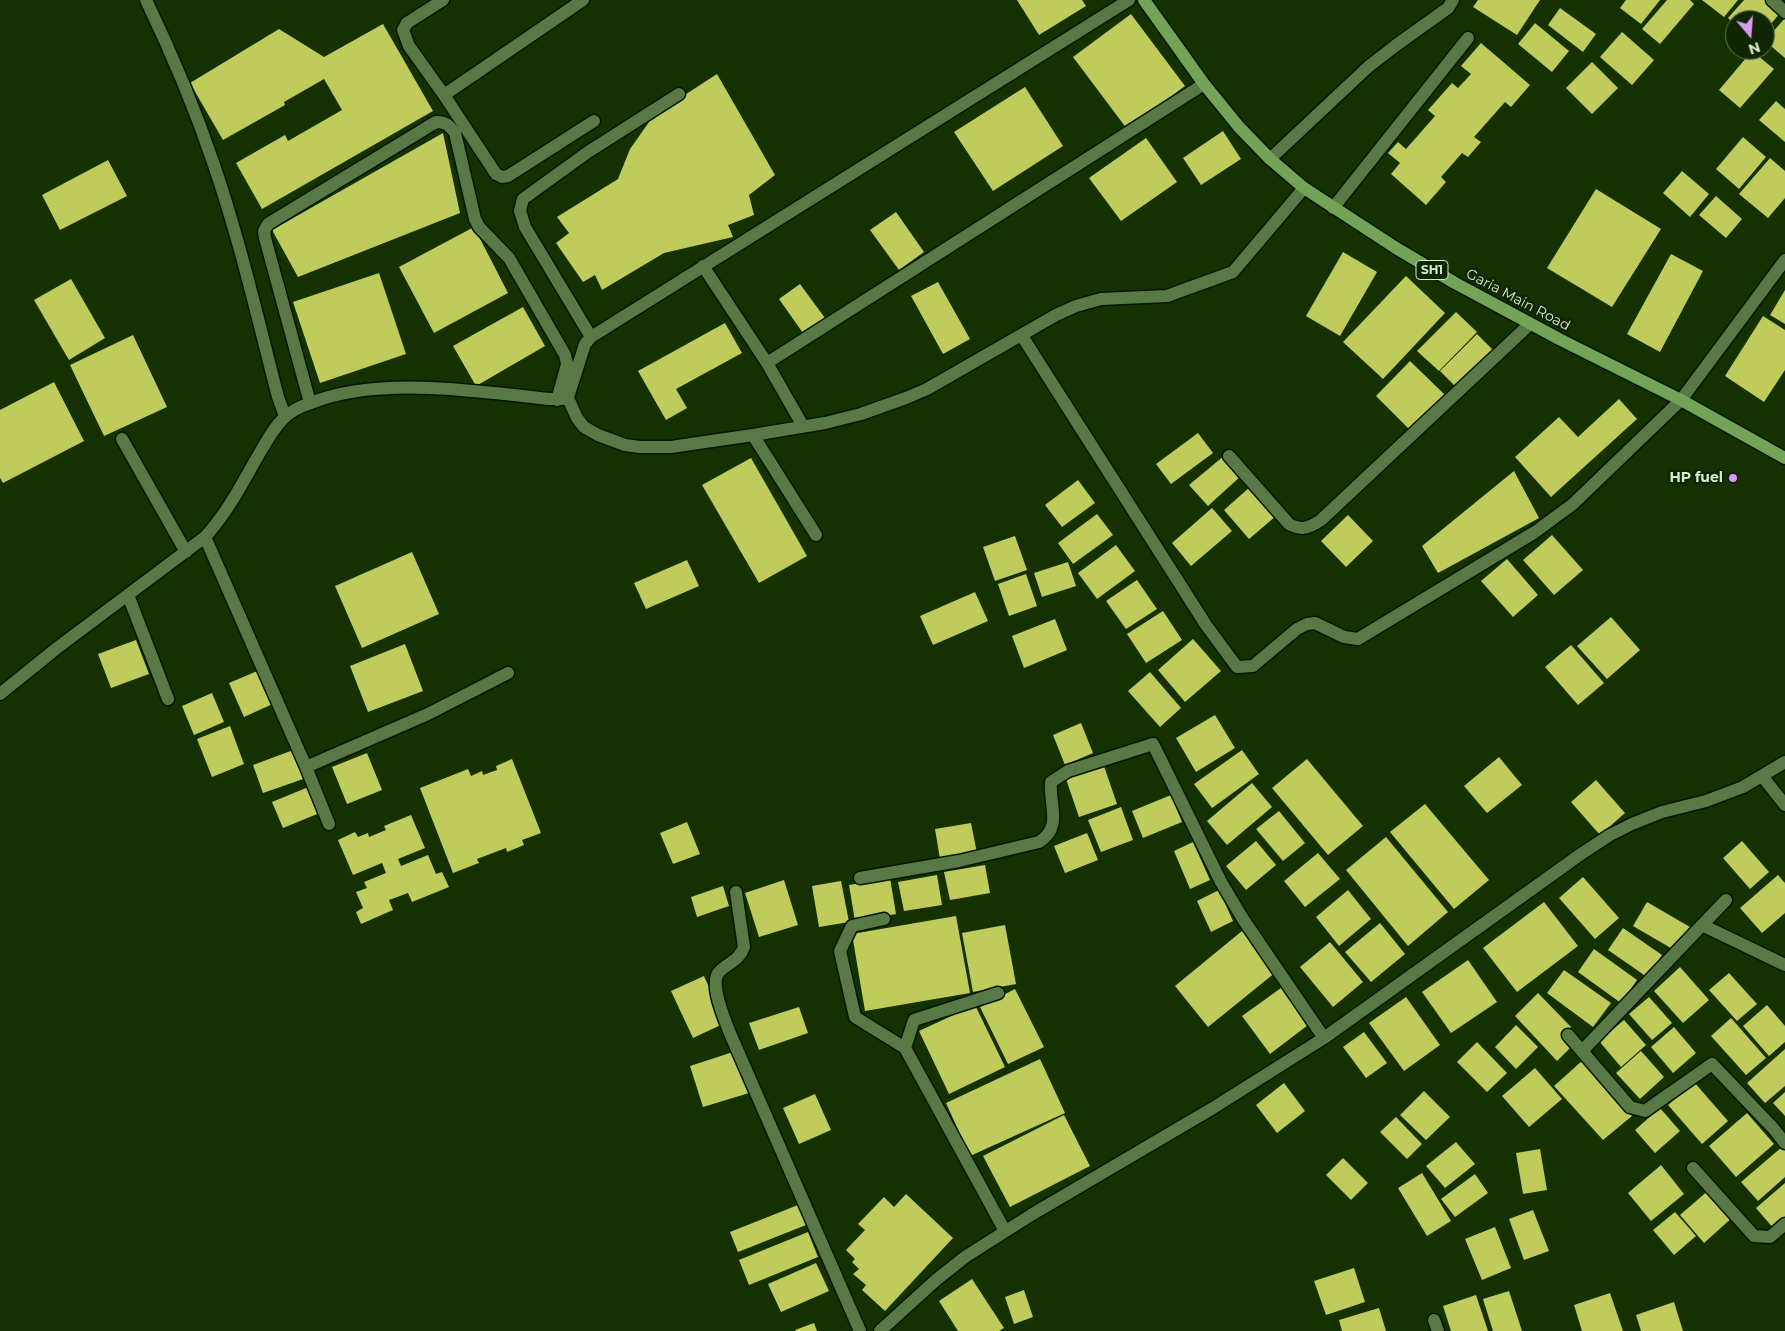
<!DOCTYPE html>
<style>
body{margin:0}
#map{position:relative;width:1785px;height:1331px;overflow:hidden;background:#153100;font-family:Montserrat,sans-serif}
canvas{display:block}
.north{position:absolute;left:1725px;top:10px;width:50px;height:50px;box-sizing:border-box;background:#102602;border:1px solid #607554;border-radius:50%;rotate:162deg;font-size:14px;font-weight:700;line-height:20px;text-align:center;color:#d8ebcf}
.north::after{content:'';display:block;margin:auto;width:18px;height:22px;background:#da9af6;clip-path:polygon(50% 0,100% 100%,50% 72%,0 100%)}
</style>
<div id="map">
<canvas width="1785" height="1331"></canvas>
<div class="north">N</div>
</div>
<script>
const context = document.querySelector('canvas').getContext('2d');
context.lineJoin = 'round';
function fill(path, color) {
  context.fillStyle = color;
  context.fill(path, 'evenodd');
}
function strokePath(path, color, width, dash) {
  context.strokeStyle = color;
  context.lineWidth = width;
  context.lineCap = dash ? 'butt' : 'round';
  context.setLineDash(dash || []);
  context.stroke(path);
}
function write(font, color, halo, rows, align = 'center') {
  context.font = font + ' Montserrat,sans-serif';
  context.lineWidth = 5;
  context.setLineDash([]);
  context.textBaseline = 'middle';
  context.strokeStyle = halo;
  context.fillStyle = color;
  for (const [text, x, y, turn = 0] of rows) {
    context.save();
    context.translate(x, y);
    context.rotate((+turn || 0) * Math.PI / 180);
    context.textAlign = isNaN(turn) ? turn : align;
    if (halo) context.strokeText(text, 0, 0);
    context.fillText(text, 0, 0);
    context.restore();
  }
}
const building = new Path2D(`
 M1017,0H1082L1086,6L1039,35Z
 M1478,0H1540L1517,35L1473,7Z
 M1626,0H1660L1641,24L1620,8Z
 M1667,0H1690L1694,4L1660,44L1642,29Z
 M1702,0H1738L1724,17Z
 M1744,0H1765L1780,13L1765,31V20H1735V24L1728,18Z
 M1560,8L1596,34L1583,52L1548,25Z
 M1131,14L1185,86L1127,129L1073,57Z
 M1785,18V58L1765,41Z
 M1535,23L1569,51L1552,72L1518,44Z
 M383,24L433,111L262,209L236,163L285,135L288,141L342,110L324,79L284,102L285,105L223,140L190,83L279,29L324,57Z
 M1622,32L1654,60L1632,85L1600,57Z
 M1481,43L1530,85L1511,107L1505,102L1474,137L1481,142L1468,157L1462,153L1441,177L1446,182L1426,205L1391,174L1400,163L1388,153L1398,142L1406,149L1435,116L1428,110L1452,83L1458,88L1471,74L1461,66Z
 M1752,51L1774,69L1740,108L1719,90Z
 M1592,62L1618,88L1592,114L1566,88Z
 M717,74L775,175L749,195L754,215L728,225L733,237L664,253L602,290L595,275L583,282L556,243L569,233L557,217L618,179L630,149L654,115Z
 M1025,87L1063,146L993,191L954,132Z
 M1776,101L1785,109V142L1759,120Z
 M1223,131L1241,159L1201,185L1183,158Z
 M443,133L460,213L298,277L272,230Z
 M1743,137L1766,157L1739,189L1716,169Z
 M1146,138L1177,182L1121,221L1089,178Z
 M1770,158L1785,171V198L1768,218L1739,194Z
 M108,160L127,196L60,230L42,195Z
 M1682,171L1709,194L1690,217L1663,193Z
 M1596,189L1661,229L1612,307L1547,268Z
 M1716,196L1742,219L1726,238L1699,215Z
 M896,212L924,252L899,270L870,230Z
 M474,227L508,293L434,333L399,267Z
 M1343,252L1377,272L1340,336L1306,316Z
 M1671,254L1703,271L1660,352L1627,334Z
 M379,273L406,354L320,383L293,302Z
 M1406,276L1445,313L1383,379L1343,342Z
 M71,279L105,338L69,360L34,300Z
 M938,282L970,339L943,354L911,296Z
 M800,284L825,318L803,333L779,299Z
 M1785,290V324L1770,315Z
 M523,307L545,346L476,386L453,346Z
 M1456,312L1477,332L1439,371L1417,351Z
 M1763,316L1785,330V370L1764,402L1725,376Z
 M725,323L742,353L676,389L687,408L666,420L638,371Z
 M1477,334L1496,353L1459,390L1440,371Z
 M133,335L167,407L104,436L70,365Z
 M1410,361L1445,395L1410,430L1376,396Z
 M54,382L84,441L3,483L0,478V410Z
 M1619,399L1637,419L1551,497L1515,457L1559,417L1578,437Z
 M1198,433L1213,453L1171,484L1156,464Z
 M1225,455L1242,475L1208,506L1189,485Z
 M751,458L807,556L759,583L702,485Z
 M1514,471L1539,518L1438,573L1422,546Z
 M1078,480L1095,503L1062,527L1045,505Z
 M1250,487L1276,516L1249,539L1224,510Z
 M1212,508L1232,531L1191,566L1172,543Z
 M1097,514L1113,535L1073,564L1058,543Z
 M1348,515L1373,541L1346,567L1321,541Z
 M1552,535L1583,570L1554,595L1523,560Z
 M1015,536L1027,570L995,581L983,547Z
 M1116,545L1135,571L1097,599L1078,573Z
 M412,552L439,614L362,648L335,586Z
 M1507,559L1538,595L1513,617L1481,581Z
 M687,560L699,586L646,609L634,583Z
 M1068,562L1076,586L1042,597L1034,573Z
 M1026,574L1037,606L1009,616L998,584Z
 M1137,580L1157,609L1126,629L1106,601Z
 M975,592L988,621L933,645L920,616Z
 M1163,611L1182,640L1146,663L1127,634Z
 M1611,617L1640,650L1607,679L1577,646Z
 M1055,619L1067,650L1024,668L1012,636Z
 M1193,639L1221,671L1185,702L1158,670Z
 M136,640L149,674L111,688L98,654Z
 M405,644L423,691L368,712L350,666Z
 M1571,645L1604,683L1578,705L1545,667Z
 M262,669L277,702L244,717L229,683Z
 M1150,672L1181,708L1160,727L1128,691Z
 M212,693L224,722L194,735L182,706Z
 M1215,715L1235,748L1196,772L1176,738Z
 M1081,723L1093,753L1065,765L1053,735Z
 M230,726L244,764L212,777L197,739Z
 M296,749L306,778L263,793L253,765Z
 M1242,750L1259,774L1212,808L1194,784Z
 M367,753L382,790L347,804L332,767Z
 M1499,757L1522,785L1487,813L1464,786Z
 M512,759L541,833L522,840L524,845L507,852L506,848L477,859L479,863L453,873L420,788L468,769L471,776L482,771L483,775L497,770L496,766Z
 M1307,759L1363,826L1328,855L1272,788Z
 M1104,766L1117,804L1079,817L1066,779Z
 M1596,780L1625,813L1600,835L1571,802Z
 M1252,783L1272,807L1227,845L1207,821Z
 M311,786L322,812L283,828L272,802Z
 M1171,795L1182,822L1143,838L1132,811Z
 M1425,804L1489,880L1454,909L1390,832Z
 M1121,807L1133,840L1101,852L1088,820Z
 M1279,811L1305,843L1283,861L1256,829Z
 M411,815L425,848L398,859L401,866L428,855L436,874L442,872L449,887L412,902L408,893L389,900L393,910L361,924L356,912L363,908L356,892L367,888L364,882L386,873L382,863L353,875L338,840L355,832L358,837L368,833L369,837L386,830L384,826Z
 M687,822L700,854L673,864L660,833Z
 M971,823L977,853L940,859L935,829Z
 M1087,833L1098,860L1065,873L1054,846Z
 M1386,837L1448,912L1408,946L1346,870Z
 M1256,841L1276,865L1246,890L1226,866Z
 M1742,841L1769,872L1750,889L1723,858Z
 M1193,842L1210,880L1190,889L1174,851Z
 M1318,853L1340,879L1305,907L1284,881Z
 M985,865L990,893L950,900L944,872Z
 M937,875L942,905L904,911L898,882Z
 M1778,875L1785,883V913L1762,933L1740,908Z
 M1583,877L1619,918L1595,939L1559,898Z
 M890,878L896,914L855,921L849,885Z
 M784,880L798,925L759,937L745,893Z
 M841,881L849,922L819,927L812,886Z
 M723,886L729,906L697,917L691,897Z
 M1219,890L1233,921L1211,932L1197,901Z
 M1348,890L1371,919L1339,946L1316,917Z
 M1544,902L1578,946L1517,992L1483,948Z
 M1647,902L1690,927L1676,951L1633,926Z
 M956,916L970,993L865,1011L852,934Z
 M1380,923L1405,954L1371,982L1345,952Z
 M1005,925L1016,984L973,992L962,933Z
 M1623,928L1662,955L1647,977L1608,950Z
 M1242,931L1276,972L1208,1027L1175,986Z
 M1330,942L1363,982L1333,1007L1300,967Z
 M1594,949L1637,980L1621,1003L1578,972Z
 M1468,960L1497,1002L1451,1033L1422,992Z
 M1680,967L1709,1000L1683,1023L1654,991Z
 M1564,970L1611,1003L1593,1027L1547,993Z
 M1729,973L1757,1004L1737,1021L1709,990Z
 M704,976L725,1023L693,1038L671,991Z
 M1281,988L1308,1025L1270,1054L1242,1016Z
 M1015,989L1044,1047L1008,1064L980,1007Z
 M1538,993L1571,1027L1561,1036L1572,1046L1557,1061L1515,1016Z
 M1406,997L1440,1045L1404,1071L1369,1023Z
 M1649,997L1672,1023L1652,1040L1629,1014Z
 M975,1005L1005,1067L949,1094L919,1031Z
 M1767,1005L1785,1026V1042L1769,1056L1743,1026Z
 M799,1007L808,1033L759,1050L749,1023Z
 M1731,1018L1766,1058L1746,1075L1711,1036Z
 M1624,1020L1646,1045L1621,1067L1599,1041Z
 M1516,1025L1538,1047L1516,1069L1495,1047Z
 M1674,1027L1696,1053L1673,1073L1651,1047Z
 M1364,1032L1387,1063L1366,1078L1343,1047Z
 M1477,1042L1507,1073L1487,1092L1457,1062Z
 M1785,1049V1086L1765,1103L1747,1083Z
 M736,1051L749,1093L703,1107L690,1066Z
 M1641,1051L1664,1077L1640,1099L1616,1073Z
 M1040,1059L1065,1113L970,1156L946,1103Z
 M1583,1060L1632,1116L1603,1140L1554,1086Z
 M1535,1068L1562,1099L1529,1127L1502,1096Z
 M1694,1082L1728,1121L1702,1144L1668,1105Z
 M1284,1083L1305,1111L1277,1133L1256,1105Z
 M1424,1091L1450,1117L1426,1140L1400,1115Z
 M1785,1092V1116L1773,1103Z
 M815,1094L831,1130L799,1144L783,1108Z
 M1660,1108L1680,1131L1655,1153L1635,1130Z
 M1747,1113L1774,1144L1736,1177L1709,1146Z
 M1064,1115L1090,1166L1010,1207L983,1156Z
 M1396,1117L1422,1144L1407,1159L1380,1132Z
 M1456,1142L1475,1164L1445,1188L1426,1166Z
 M1782,1147L1785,1150V1177L1758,1201L1741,1182Z
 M1540,1149L1547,1190L1523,1194L1516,1153Z
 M1343,1158L1368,1183L1351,1200L1326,1175Z
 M1661,1165L1684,1194L1651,1221L1628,1193Z
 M1422,1173L1451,1221L1427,1236L1398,1188Z
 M1475,1174L1488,1193L1455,1217L1441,1199Z
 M1785,1183V1220L1774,1229L1756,1208Z
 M1710,1189L1734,1216L1704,1243L1680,1215Z
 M906,1194L953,1238L885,1311L862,1290L866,1285L853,1274L859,1269L852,1262L855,1259L846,1250L865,1230L858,1224L884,1197L894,1207Z
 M798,1205L806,1225L738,1252L730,1232Z
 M1533,1210L1549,1251L1524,1260L1509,1219Z
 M1675,1212L1696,1236L1674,1255L1653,1230Z
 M1495,1227L1511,1268L1482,1280L1465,1239Z
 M808,1232L818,1257L749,1285L739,1260Z
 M816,1263L829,1291L781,1312L768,1284Z
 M1354,1268L1365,1302L1326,1315L1314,1281Z
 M972,1279L1004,1328L999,1331H958L939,1301Z
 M1024,1290L1033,1317L1014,1324L1005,1297Z
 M1509,1291L1522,1331H1493L1483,1299Z
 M1610,1293L1623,1331H1582L1574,1305Z
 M1476,1295L1488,1331H1451L1443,1306Z
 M1674,1302L1683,1331H1641L1636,1315Z
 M1379,1308L1386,1331H1342L1339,1320Z
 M814,1323L817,1331H796L795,1330Z`);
const minor = new Path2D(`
 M146,0C172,54 195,109 214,165C240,241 258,320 278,397L285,416
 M443,0L407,23L403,30L409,46L444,95L583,0
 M1772,0L1785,12
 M444,95L496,174L502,177L508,176L594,121
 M1270,159L1368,67L1395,46L1448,8L1453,0
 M1333,208L1468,38
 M703,266L767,363
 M1022,336L1206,625L1237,667L1253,666L1297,629L1307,624L1315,623L1344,637L1358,639L1535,532L1573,504L1681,400L1785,260
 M591,337L525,227L520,211L523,199L588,152L679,94
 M567,396L577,418L584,427L598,435L625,445L640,447H671L753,435L825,423L861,414L906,398L927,389L1056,315L1076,306L1101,299L1167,296L1233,272L1304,188
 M310,403L265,238L264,231L268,224L436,122C446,122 449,125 455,133L475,219L479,227L509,258L565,355L567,364L557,400
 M803,426L767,363L1204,84
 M753,435L816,535
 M122,439L186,552
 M1229,456L1289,524C1302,531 1309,528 1321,520L1530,324
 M205,537L306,767L329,824
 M128,595L168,699
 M0,694L57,648L205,537C226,514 240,488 255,461C264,446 272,429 285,417C292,410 302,406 311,403C377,376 479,391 549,399H562L569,394L585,344L591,337L1129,0
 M306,767L428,714L508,673
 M1762,776L1785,805
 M860,878L959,861L1039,842C1063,827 1049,805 1051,782L1068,771L1153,744L1221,882L1243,919L1324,1038
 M736,892L744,947C739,961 729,962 720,971C708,982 724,1017 729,1031L860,1331
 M884,919L852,926L840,951L855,1017L905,1048
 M1702,925L1785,965
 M998,993L914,1020L905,1048L1005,1231
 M1568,1035L1630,1107L1645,1111L1712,1064L1773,1128L1785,1143
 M1582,1051L1726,900
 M1693,1168L1754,1236L1770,1237L1785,1224
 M1434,1320L1438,1331
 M880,1331L936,1280L965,1257L1031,1215L1213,1108L1324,1038L1581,854L1610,835L1632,824L1662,812L1706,801L1743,787L1785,762`);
const major = new Path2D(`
 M1144,0L1204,84L1239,127L1270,159L1304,188L1396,248L1455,283L1561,340L1681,400L1785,458`);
const markers = [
 [1733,478,5,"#da9af6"]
];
const shields = [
 [1432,270,32]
];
const shieldNames = [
 ["SH1",1432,270]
];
const streetNames = [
 ["Garia Main Road",1518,300,28]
];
const poiNames = [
 ["HP fuel",1723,478]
];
fill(building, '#bfcc5c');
strokePath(minor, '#041700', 15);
strokePath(major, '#041700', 15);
strokePath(minor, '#587846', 12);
strokePath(major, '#73a357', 12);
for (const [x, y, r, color] of markers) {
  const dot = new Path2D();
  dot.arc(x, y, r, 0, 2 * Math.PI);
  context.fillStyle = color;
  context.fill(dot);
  strokePath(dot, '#102602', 2);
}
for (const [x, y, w] of shields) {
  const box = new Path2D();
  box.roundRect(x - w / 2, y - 9.5, w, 19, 4);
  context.fillStyle = '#102602';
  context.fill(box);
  strokePath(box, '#d8ebcf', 1);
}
write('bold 12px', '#d8ebcf', null, shieldNames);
write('14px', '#d8ebcf', '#102602', streetNames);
write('bold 14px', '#d8ebcf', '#102602', poiNames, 'right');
</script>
